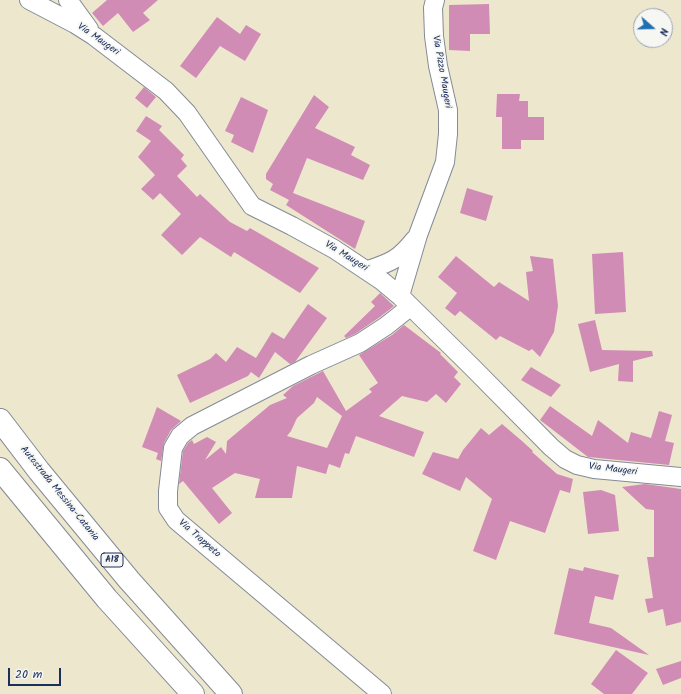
<!DOCTYPE html>
<style>
body{margin:0}
#map{position:relative;width:681px;height:694px;overflow:hidden;background:#ede7cd;font-family:Kalam,sans-serif}
canvas{display:block}
.north{position:absolute;left:633px;top:8px;width:40px;height:40px;box-sizing:border-box;background:#f6f6f2;border:1px solid #9ea6b7;border-radius:50%;rotate:110deg;font-size:11px;font-weight:700;line-height:16px;text-align:center;color:#1b2f5e}
.north::after{content:'';display:block;margin:auto;width:14px;height:18px;background:#1f6fb2;clip-path:polygon(50% 0,100% 100%,50% 72%,0 100%)}
.scale{position:absolute;left:8px;top:668px;width:53px;height:18px;box-sizing:border-box;border:2px solid #1b2f5e;border-top:0;padding-left:5px;font-size:12px;line-height:14px;white-space:nowrap;color:#1b2f5e;-webkit-text-stroke:3px #f6f6f2;paint-order:stroke}
</style>
<div id="map">
<canvas width="681" height="694"></canvas>
<div class="north">N</div>
<div class="scale">20 m</div>
</div>
<script>
const context = document.querySelector('canvas').getContext('2d');
context.lineJoin = 'round';
function fill(path, color) {
  context.fillStyle = color;
  context.fill(path, 'evenodd');
}
function strokePath(path, color, width, dash) {
  context.strokeStyle = color;
  context.lineWidth = width;
  context.lineCap = dash ? 'butt' : 'round';
  context.setLineDash(dash || []);
  context.stroke(path);
}
function write(font, color, halo, rows, align = 'center') {
  context.font = font + ' Kalam,sans-serif';
  context.lineWidth = 3.5;
  context.setLineDash([]);
  context.textBaseline = 'middle';
  context.strokeStyle = halo;
  context.fillStyle = color;
  for (const [text, x, y, turn = 0] of rows) {
    context.save();
    context.translate(x, y);
    context.rotate((+turn || 0) * Math.PI / 180);
    context.textAlign = isNaN(turn) ? turn : align;
    if (halo) context.strokeText(text, 0, 0);
    context.fillText(text, 0, 0);
    context.restore();
  }
}
const building = new Path2D(`
 M107,0H158L143,13L150,20L133,32L118,13L103,26L92,13Z
 M489,4L490,34H470V51L449,50V5Z
 M217,17L240,34L246,25L261,34L245,61L220,46L196,78L180,66Z
 M144,87L156,97L147,108L135,98Z
 M497,94H520L519,101H528V117H544V140H521V149H502V117H496Z
 M314,95L329,107L315,128L355,147L351,155L370,165L363,180L307,158L293,193L365,221L355,249L286,205L289,200L270,190L273,184L266,179V174Z
 M241,97L268,110L253,153L231,142L234,135L225,131Z
 M146,116L162,126L159,130L184,155L181,159L187,166L177,176L197,197L200,194L230,222L247,231L250,228L319,268L300,293L234,252L231,257L200,237L182,255L161,235L181,214L160,193L153,200L141,189L155,175L138,157L151,141L136,131Z
 M467,188L493,196L486,221L460,213Z
 M623,252L626,312L595,314L592,254Z
 M456,256L494,287L499,282L529,301L526,272L533,271L530,256L553,259L558,306L554,332L540,357L532,349L529,351L500,336L496,340L460,311L455,316L445,308L457,293L438,277Z
 M380,293L394,306L380,317L355,334L346,338L344,336L375,306L371,302Z
 M308,304L327,318L295,362L290,364L275,352L259,378L251,372L248,376L190,403L177,375L210,359L216,353L226,362L237,347L256,358L272,332L284,339Z
 M595,320L602,350L652,351L653,356L633,361V382L618,381L619,364L590,372L578,324Z
 M404,325L441,353L440,354L458,372L454,377L461,384L446,403L436,394L427,402L402,396L379,416L424,432L414,457L356,436L349,454L345,453L340,468L329,464L326,474L297,466L292,498H255L260,479L235,473L212,488L232,513L219,524L183,481L179,484L183,451L188,443L192,440L194,444L207,437L216,442L205,460L221,447L226,454L227,441L270,405L287,398L283,395L293,386L323,371L346,411L372,392L369,389L378,383L359,355L392,335ZM317,397L342,416L327,448L287,436L291,431L297,418L314,403Z
 M531,367L561,385L551,397L521,380Z
 M550,406L592,436L598,420L628,443L631,432L651,438L659,411L672,415L665,441L674,443L669,465L588,457L540,420Z
 M157,407L181,421L171,430L164,443L161,461L156,459L158,453L142,447Z
 M502,424L522,441L533,451L532,452L557,474L573,479L570,493L560,490L545,533L510,521L496,560L473,551L492,499L466,477L460,491L422,474L433,452L458,459L463,450L481,428L489,435Z
 M645,484L681,489V622L666,626L663,609L648,613L645,599L653,598L647,557H654V510L646,509L622,487Z
 M601,490L615,495L619,531L588,534L583,492Z
 M584,567L619,575L613,600L595,596L589,623L611,628L649,655L554,634L569,568L583,571Z
 M616,650L648,673L632,694H604L591,684Z
 M681,661V678L663,685L656,669Z`);
const minor = new Path2D(`
 M29,0L75,24L94,36L166,91L187,113L252,206L292,226L334,249L382,281L400,296L472,367L551,447L565,459L577,465L594,469L681,477
 M68,0L89,29
 M368,270C392,262 399,259 415,239
 M400,296L418,235L445,162L448,134V110L438,66L434,36L433,8L435,0
 M382,694L176,520L168,508V491L173,448L180,436L192,426L311,365L360,343L386,326L410,307`);
const highway = new Path2D(`
 M0,420L39,471L129,580L231,694
 M0,469L107,599L193,694`);
const shields = [
 [112,560,22]
];
const shieldNames = [
 ["A18",112,560]
];
const streetNames = [
 ["Via Maugeri",98,40,35],
 ["Via Pizzo Maugeri",441,72,80],
 ["Via Maugeri",346,257,32],
 ["Via Maugeri",613,470,7],
 ["Autostrada Messina-Catania",59,494,51],
 ["Via Trappeto",199,539,41]
];
fill(building, '#d18cb6');
strokePath(minor, '#848b96', 20);
strokePath(highway, '#848b96', 24);
strokePath(minor, '#fff', 18);
strokePath(highway, '#fff', 22);
for (const [x, y, w] of shields) {
  const box = new Path2D();
  box.roundRect(x - w / 2, y - 7, w, 14, 3);
  context.fillStyle = '#f6f6f2';
  context.fill(box);
  strokePath(box, '#1b2f5e', 1);
}
write('bold 9px', '#1b2f5e', null, shieldNames);
write('10px', '#1b2f5e', '#f6f6f2', streetNames);
</script>
